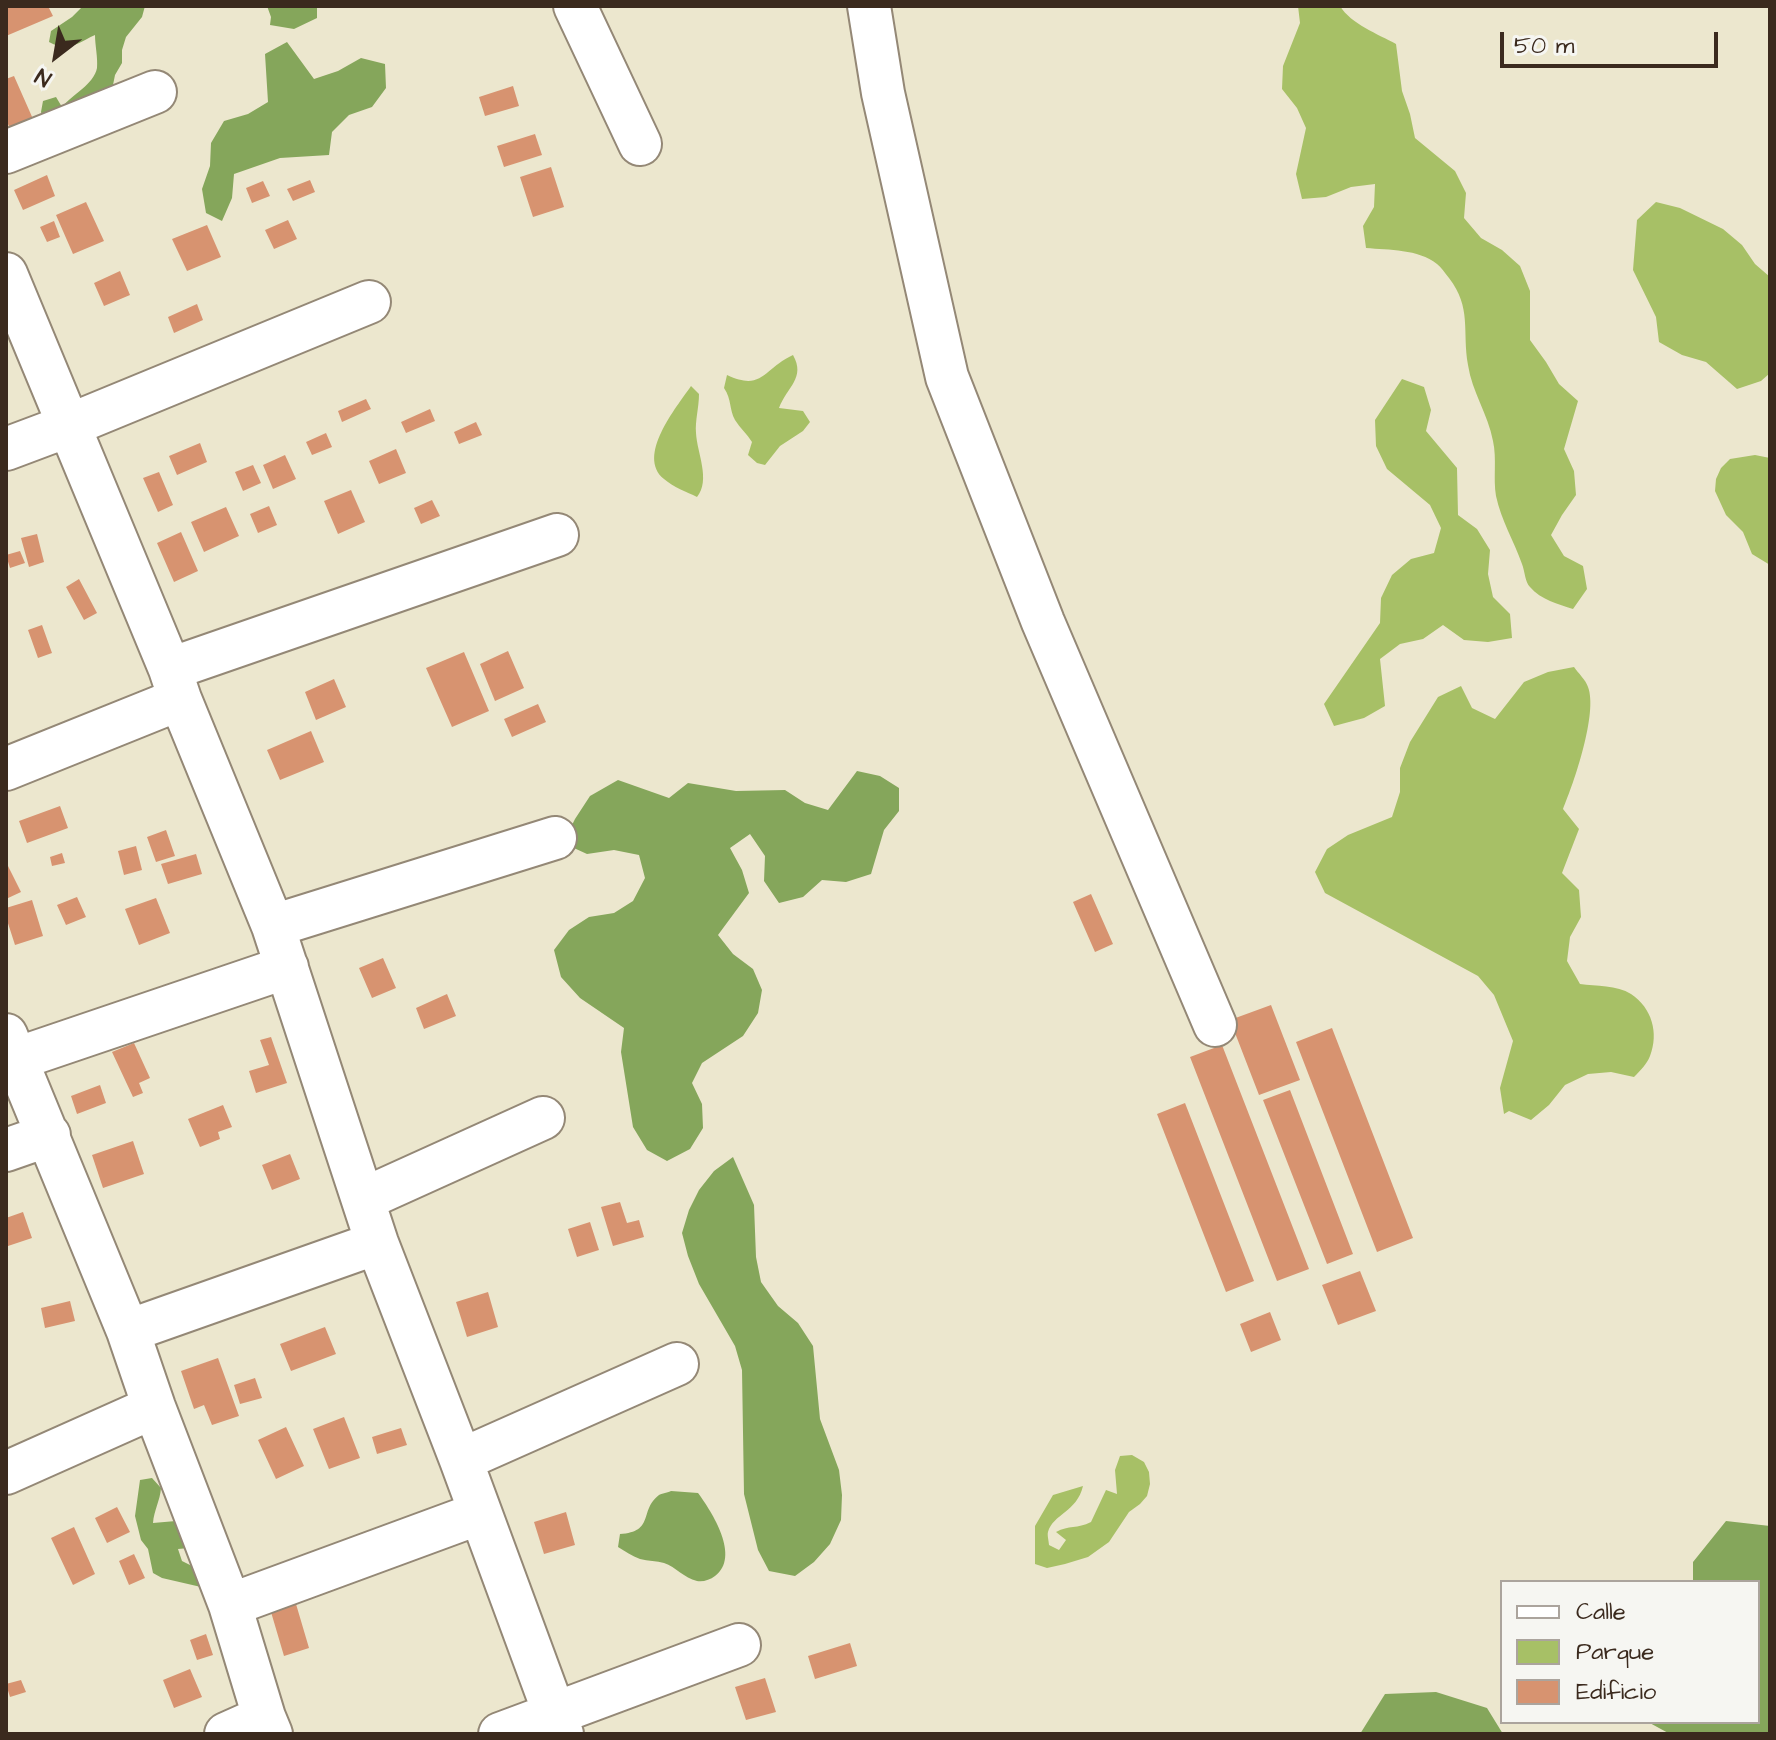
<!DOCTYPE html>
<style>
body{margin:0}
#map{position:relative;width:1776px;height:1740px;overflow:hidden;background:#ece7ce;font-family:"Architects Daughter",sans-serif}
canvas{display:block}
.frame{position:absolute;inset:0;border:8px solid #3b2a1e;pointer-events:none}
.legend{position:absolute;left:1500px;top:1580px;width:260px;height:144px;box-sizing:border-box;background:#f6f6f2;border:2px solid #aba49d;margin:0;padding:10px 14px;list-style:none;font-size:24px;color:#3b2a1e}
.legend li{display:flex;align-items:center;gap:16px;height:40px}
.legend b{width:40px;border:2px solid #aba49d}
.north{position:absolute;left:16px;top:16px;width:80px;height:80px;-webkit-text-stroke:6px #f6f6f2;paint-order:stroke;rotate:211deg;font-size:22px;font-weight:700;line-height:32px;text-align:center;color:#3b2a1e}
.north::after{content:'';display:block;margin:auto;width:28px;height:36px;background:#3b2a1e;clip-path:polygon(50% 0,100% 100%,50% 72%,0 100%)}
.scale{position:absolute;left:1500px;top:32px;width:218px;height:36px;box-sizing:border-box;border:4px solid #3b2a1e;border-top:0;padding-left:10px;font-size:24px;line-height:28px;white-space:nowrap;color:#3b2a1e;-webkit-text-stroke:6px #f6f6f2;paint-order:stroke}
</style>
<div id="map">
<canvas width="1776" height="1740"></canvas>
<div class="frame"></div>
<ul class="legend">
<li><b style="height:10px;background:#fff"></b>Calle</li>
<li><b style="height:22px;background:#a7c066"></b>Parque</li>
<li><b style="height:22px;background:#d79370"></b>Edificio</li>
</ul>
<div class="north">N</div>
<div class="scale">50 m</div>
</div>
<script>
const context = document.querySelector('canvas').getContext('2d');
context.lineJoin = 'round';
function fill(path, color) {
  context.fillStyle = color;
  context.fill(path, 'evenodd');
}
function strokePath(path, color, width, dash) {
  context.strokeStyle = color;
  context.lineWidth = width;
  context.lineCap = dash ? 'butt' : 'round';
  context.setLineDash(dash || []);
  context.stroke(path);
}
const green = new Path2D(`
 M1298,6H1340C1351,24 1378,34 1396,44L1402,91L1410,114L1415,138L1455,171L1466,193L1464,218L1481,238L1502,250L1520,266L1530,291V340L1546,362L1559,384L1578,401L1564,449L1574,471L1576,495L1562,515L1551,535L1564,556L1583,566L1587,589L1573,609C1558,604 1541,600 1530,587C1525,582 1525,572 1522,564C1514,541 1501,520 1496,496C1493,478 1497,459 1493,441C1488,414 1472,392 1468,365C1462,331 1472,308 1449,278C1445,273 1441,267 1437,264C1418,249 1389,250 1366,248L1363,226L1374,207L1375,184L1351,187L1326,197L1302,199L1296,174L1306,128L1297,108L1282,89L1283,66L1300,23Z
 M1656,202L1680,208L1723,229L1742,245L1755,264L1770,277V373L1761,381L1737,389L1706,362L1682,355L1659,342L1656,317L1633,270L1637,220Z
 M793,355C806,378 787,387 779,408L803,411L810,422L803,431L780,446L765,465L757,463L748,455L752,442C747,434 740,428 735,420C729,409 732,400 724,388L727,375C763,392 764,368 793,355Z
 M1402,379L1424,387L1431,410L1426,431L1457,468L1458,515L1477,529L1490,550L1488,574L1493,597L1510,614L1512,638L1488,642L1464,640L1443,625L1423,639L1400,644L1380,659L1385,706L1364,718L1334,726L1324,704L1380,623L1381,598L1392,575L1411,559L1434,553L1441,528L1430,505L1387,469L1376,446L1375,420Z
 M691,386L699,394C699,407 695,421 696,433C697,453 711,480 697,497C687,492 673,487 664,479C636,456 676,408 691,386Z
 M1755,455L1770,458V565L1752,554L1743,532L1726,515L1715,491L1716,479L1721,468L1730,459Z
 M1574,667C1578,673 1586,680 1588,687C1598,713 1574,783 1563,809L1579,829L1562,873L1579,890L1581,917L1570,937L1567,961L1580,984C1596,986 1617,985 1631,994C1652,1008 1659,1033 1650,1056C1647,1064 1640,1071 1634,1077L1611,1072L1588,1074L1565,1085L1549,1105L1531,1120L1509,1111L1504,1114L1500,1088L1513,1041L1494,995L1478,976L1325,893L1315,872L1327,849L1348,835L1392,817L1400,792V768L1410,742L1438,697L1461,686L1472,708L1495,719L1524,682L1548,672Z
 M1132,1455L1144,1462L1149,1472L1150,1484L1147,1496L1140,1504L1129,1512L1109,1542L1088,1557L1065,1564L1047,1568L1035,1564V1526L1053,1495L1083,1486C1077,1512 1053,1514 1048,1532C1047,1535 1049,1542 1049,1545L1059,1550L1066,1540L1056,1532C1069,1525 1077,1529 1091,1522L1106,1490L1117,1494L1115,1470L1120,1456Z`);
const forest = new Path2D(`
 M83,6H145L142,17L126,37L122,50V63L115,75L110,100L44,123L41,112L43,101L56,97L62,107C72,95 94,84 97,68C98,58 95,45 95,35C77,43 69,53 49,42L51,31L72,17Z
 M267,6H317V18L294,29L270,25L271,17Z
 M287,42L314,79L338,71L361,58L385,64L386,88L372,107L349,115L332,132L329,155L280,158L234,174L232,198L222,221L206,213L202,189L210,166L211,143L224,121L248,114L268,102L265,54Z
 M857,771L880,776L899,788V811L884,830L871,874L846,882L822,880L803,897L779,903L764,881L765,856L750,834L730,848L742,870L749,893L718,935L733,954L753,969L762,990L758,1013L743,1036L702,1063L692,1083L702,1104L703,1128L690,1149L667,1161L647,1150L633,1127L621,1052L624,1028L580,998L561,977L554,950L569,930L589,917L614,913L633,901L645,878L639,855L614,850L587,854L563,843L575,819L590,796L618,780L669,798L688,783L736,791L785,790L805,803L828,810Z
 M733,1157L754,1205L756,1257L761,1282L778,1306L798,1323L813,1346L820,1419L839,1470L842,1495L841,1520L830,1544L814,1562L795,1576L769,1571L758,1550L744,1494L742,1370L735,1346L699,1284L688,1256L682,1233L689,1210L699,1190L714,1171Z
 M152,1478L161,1488C160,1501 154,1510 153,1523L176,1521L189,1548L178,1549L182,1561L194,1567L201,1587L162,1578L153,1573L148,1549L141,1540L135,1516L140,1480Z
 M671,1491L698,1493C712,1512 741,1557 715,1576C710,1580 703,1582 697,1581C684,1578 676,1567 664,1563C657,1561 648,1561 640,1559C632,1556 625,1551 618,1547L620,1534C655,1532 639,1510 659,1495C661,1494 669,1492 671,1491Z
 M1726,1521L1770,1526V1734H1670L1648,1722H1758V1582H1693V1562Z
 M1436,1692L1487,1708L1503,1734H1360L1385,1694Z`);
const building = new Path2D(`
 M6,6H48L53,16L6,36Z
 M14,76L33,119L10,129L6,119V79Z
 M513,86L519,106L485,116L479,97Z
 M535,134L542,155L504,167L497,146Z
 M551,167L564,207L533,217L520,177Z
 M47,175L55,196L23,210L14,190Z
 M310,180L315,192L293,201L287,189Z
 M263,181L270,196L252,203L246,188Z
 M86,202L104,241L73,254L56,215Z
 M288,220L297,239L274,249L265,230Z
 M54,221L60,237L47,242L40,227Z
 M207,225L221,257L187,271L172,239Z
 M120,271L130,295L104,306L94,283Z
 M197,304L203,320L174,333L168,317Z
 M366,399L371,409L342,422L338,411Z
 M430,409L435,421L406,433L401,422Z
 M476,422L482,435L459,444L454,432Z
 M326,433L332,447L312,455L306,442Z
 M200,443L207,462L177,475L169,456Z
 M396,449L406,473L379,484L369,461Z
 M285,455L296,479L273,489L263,465Z
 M253,465L261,483L243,491L235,472Z
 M159,472L173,505L158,512L143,478Z
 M351,490L365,522L338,534L324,501Z
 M432,500L440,516L421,524L414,508Z
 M269,506L277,525L258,533L250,514Z
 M226,507L239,536L204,552L191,522Z
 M181,532L198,571L174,582L157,543Z
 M37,534L44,562L29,567L21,538Z
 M20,551L25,563L10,568L6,555Z
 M79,579L97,613L84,620L66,587Z
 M42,625L52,653L38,658L28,630Z
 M508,651L524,688L495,701L480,664Z
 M464,652L489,711L452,727L426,668Z
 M334,679L346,707L316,720L305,692Z
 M538,704L546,722L512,737L504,719Z
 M311,731L324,762L280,780L267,750Z
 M60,806L68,828L27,843L19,821Z
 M166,830L175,856L156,862L147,837Z
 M136,846L142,870L124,875L118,851Z
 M62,853L65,863L52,866L50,857Z
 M196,854L202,874L168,884L161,864Z
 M8,866L21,892L6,899V868Z
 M1091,894L1113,944L1095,952L1073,902Z
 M77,897L86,917L66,925L57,905Z
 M156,898L170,933L139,945L125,909Z
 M32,900L43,936L15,945L6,917V908Z
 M383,958L396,988L372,998L359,968Z
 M447,994L456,1016L424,1029L416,1008Z
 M1271,1005L1300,1080L1259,1095L1230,1020Z
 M1332,1028L1413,1238L1377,1252L1296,1042Z
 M271,1037L287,1083L256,1093L249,1071L269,1065L260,1040Z
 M134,1043L150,1078L139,1083L143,1093L133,1097L112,1052Z
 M1222,1045L1309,1269L1277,1281L1190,1057Z
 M100,1085L106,1103L77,1114L71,1096Z
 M1290,1090L1353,1254L1327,1264L1263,1100Z
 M1185,1103L1254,1281L1226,1292L1157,1114Z
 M223,1105L232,1127L218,1132L220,1139L200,1147L188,1119Z
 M133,1141L144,1174L103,1188L92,1155Z
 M290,1154L300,1179L272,1190L262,1165Z
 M620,1202L627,1223L639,1220L644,1237L613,1246L601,1207Z
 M23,1212L32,1238L8,1246L6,1241V1218Z
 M590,1222L599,1250L577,1257L568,1229Z
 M1360,1271L1376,1311L1338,1325L1322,1285Z
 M488,1292L498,1327L467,1337L456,1302Z
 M70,1301L75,1321L45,1328L41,1308Z
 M1270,1312L1281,1340L1251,1352L1240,1324Z
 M325,1327L336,1354L291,1371L280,1344Z
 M218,1358L239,1416L212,1425L204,1405L194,1409L181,1371Z
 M255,1378L262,1398L240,1404L234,1385Z
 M344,1417L360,1458L329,1469L313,1429Z
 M286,1427L304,1466L276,1479L258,1440Z
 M401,1428L407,1445L377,1454L372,1437Z
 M117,1507L130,1532L107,1543L95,1518Z
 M566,1512L575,1545L544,1554L534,1522Z
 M74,1527L95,1574L73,1585L51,1538Z
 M134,1554L145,1578L129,1585L119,1561Z
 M296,1604L309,1648L284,1656L271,1612Z
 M206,1634L213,1655L197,1660L190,1640Z
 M850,1643L857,1666L815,1679L808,1656Z
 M190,1669L202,1697L174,1708L163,1680Z
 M765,1678L776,1712L746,1720L735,1687Z
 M21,1680L26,1692L10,1697L6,1684Z`);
const minor = new Path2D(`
 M575,6L640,144
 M869,6L883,93L947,377L1043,622L1215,1025
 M6,152L155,92
 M6,274L170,669L180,699L273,926L377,1243L461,1460L562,1734
 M6,449L70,425L369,302
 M170,669L557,535
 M6,769L180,699
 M273,926L555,838
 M6,1035L128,1331L154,1407L230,1605L264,1717L271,1734
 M16,1059L287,967
 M6,1150L49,1135
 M364,1199L543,1118
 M128,1331L377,1243
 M461,1460L677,1364
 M6,1473L154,1407
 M230,1605L480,1513
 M226,1734L264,1717
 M500,1734L739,1645`);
fill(green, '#a7c066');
fill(forest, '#85a65b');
fill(building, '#d79370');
strokePath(minor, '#948876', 46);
strokePath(minor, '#fff', 42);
</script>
